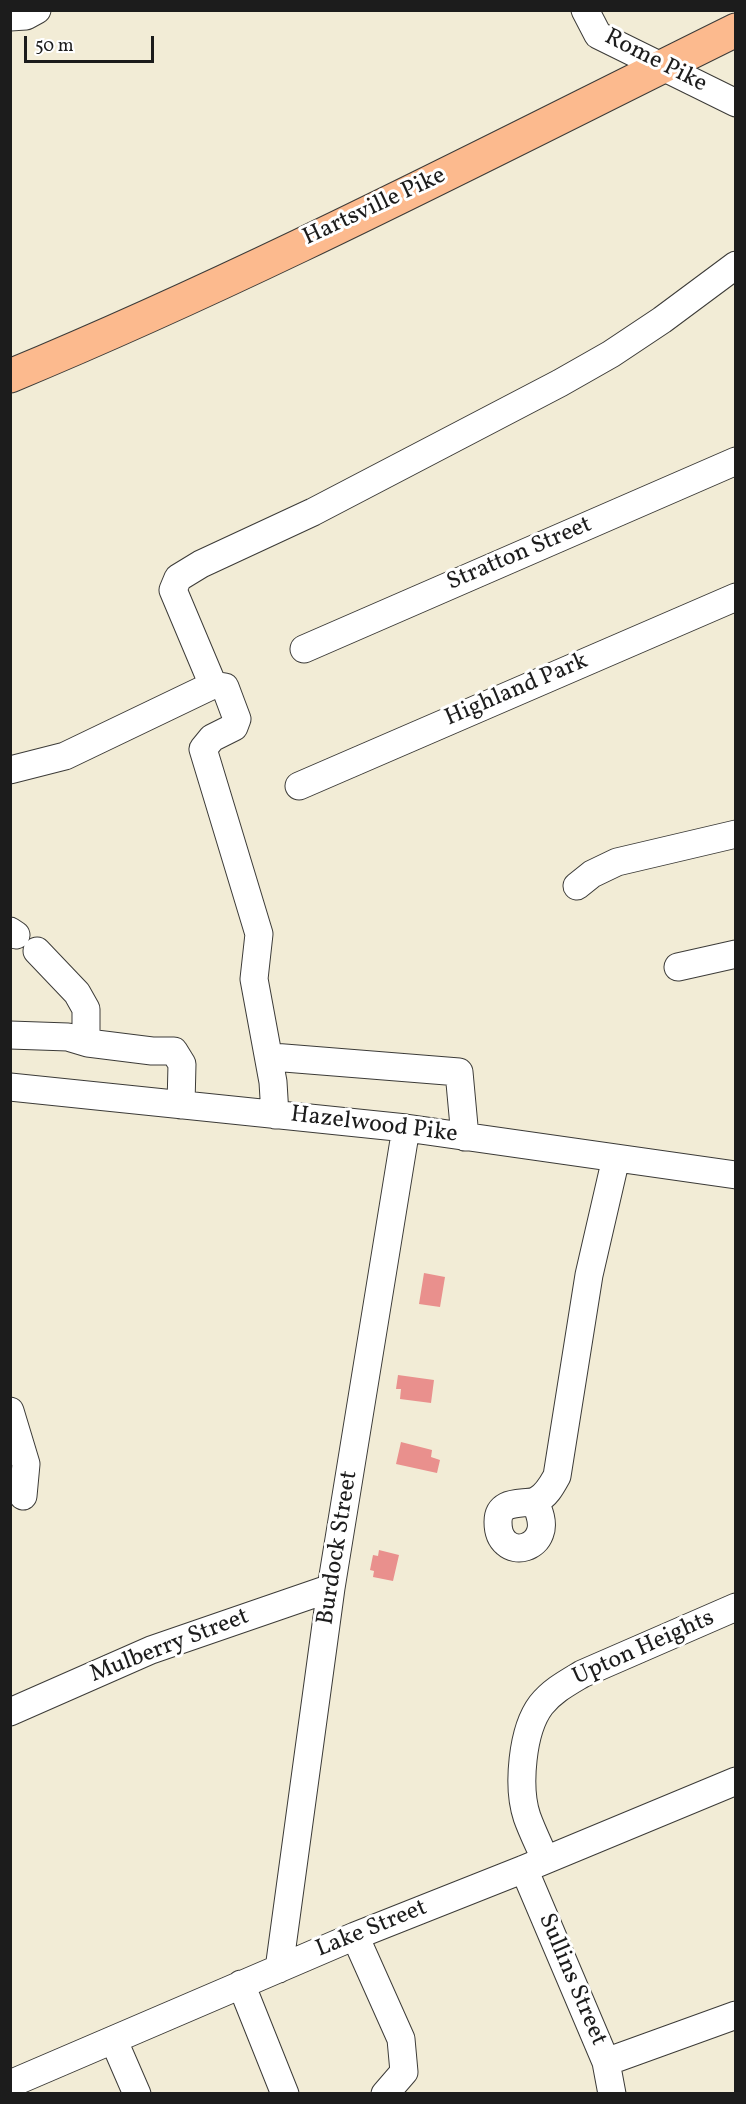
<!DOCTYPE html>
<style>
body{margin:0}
#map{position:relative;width:746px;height:2104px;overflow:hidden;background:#f2ecd6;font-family:Vollkorn,serif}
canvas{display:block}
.frame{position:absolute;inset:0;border:12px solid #1c1c1c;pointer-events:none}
.scale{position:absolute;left:24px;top:36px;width:130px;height:27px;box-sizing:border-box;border:3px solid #1c1c1c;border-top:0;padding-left:8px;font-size:18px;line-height:21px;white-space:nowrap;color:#1c1c1c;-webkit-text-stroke:4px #fff;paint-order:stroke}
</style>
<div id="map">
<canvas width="746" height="2104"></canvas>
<div class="frame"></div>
<div class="scale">50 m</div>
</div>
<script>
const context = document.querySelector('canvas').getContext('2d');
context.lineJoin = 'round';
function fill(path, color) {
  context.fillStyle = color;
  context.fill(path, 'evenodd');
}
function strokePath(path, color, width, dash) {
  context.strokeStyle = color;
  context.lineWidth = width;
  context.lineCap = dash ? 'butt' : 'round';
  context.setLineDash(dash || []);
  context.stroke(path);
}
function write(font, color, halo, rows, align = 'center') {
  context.font = font + ' Vollkorn,serif';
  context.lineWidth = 6;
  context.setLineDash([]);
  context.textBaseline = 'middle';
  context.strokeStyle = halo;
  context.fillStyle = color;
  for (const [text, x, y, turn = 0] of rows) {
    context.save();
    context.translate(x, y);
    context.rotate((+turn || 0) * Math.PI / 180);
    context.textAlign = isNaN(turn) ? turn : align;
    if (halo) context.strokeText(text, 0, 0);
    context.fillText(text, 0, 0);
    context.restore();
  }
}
const building = new Path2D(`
 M424,1273L445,1277L440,1307L419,1304Z
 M398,1375L434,1380L431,1403L400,1399L401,1389H396Z
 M401,1442L432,1450L431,1457L440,1460L437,1473L396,1464Z
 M379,1550L399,1555L393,1581L373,1577L374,1571L370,1570L373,1555L378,1556Z`);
const minor = new Path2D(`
 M585,10L598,35L736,103
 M10,17L26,16L37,10
 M304,649L736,461
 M213,685L173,590L178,578L201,564L313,512L560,383L611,354L662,320L736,265
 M10,770L65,756L213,685L225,687L237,719L234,727L212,738L203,749L259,934L254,979L273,1082L275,1115
 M299,786L736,597
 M577,886L592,874L617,862L736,834
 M10,931L16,935
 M37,951L77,993L86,1009V1042
 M678,967L736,954
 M10,1035L68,1037L88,1043L152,1051H174L182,1064L181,1105
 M269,1060L272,1057L459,1072L465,1137
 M10,1087L406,1128L736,1175
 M10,1411L26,1464L23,1496
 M535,1502C539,1511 544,1523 540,1533C535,1547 517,1553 506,1543C500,1538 498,1530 498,1522C498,1497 527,1506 537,1500C547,1495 552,1485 557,1476L589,1275L616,1158
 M10,1712L151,1650L331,1588
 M545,1859C539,1845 532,1831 527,1817C517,1787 522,1730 541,1705C552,1691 567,1683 582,1674L736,1607
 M524,1869L606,2062L612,2094
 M355,1936L401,2039L404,2072L385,2094
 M279,1969L331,1588L406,1128
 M241,1984L285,2094
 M114,2041L137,2094
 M606,2062L736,2015
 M10,2084L355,1936L524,1869L736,1781`);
const major = new Path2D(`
 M10,376C258,273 495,149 736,30`);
const streetNames = [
 ["Rome Pike",655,62,27],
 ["Hartsville Pike",375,208,-25],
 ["Stratton Street",520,555,-23],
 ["Highland Park",517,691,-23],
 ["Hazelwood Pike",374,1126,7],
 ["Burdock Street",339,1548,-81],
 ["Mulberry Street",170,1647,-21],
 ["Upton Heights",644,1649,-24],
 ["Lake Street",372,1930,-22],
 ["Sullins Street",571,1980,67]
];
fill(building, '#e9908d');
strokePath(minor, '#3c3b38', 29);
strokePath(major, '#3c3b38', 35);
strokePath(minor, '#fff', 27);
strokePath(major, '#fcba8e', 33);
write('24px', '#1c1c1c', '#fff', streetNames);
</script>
